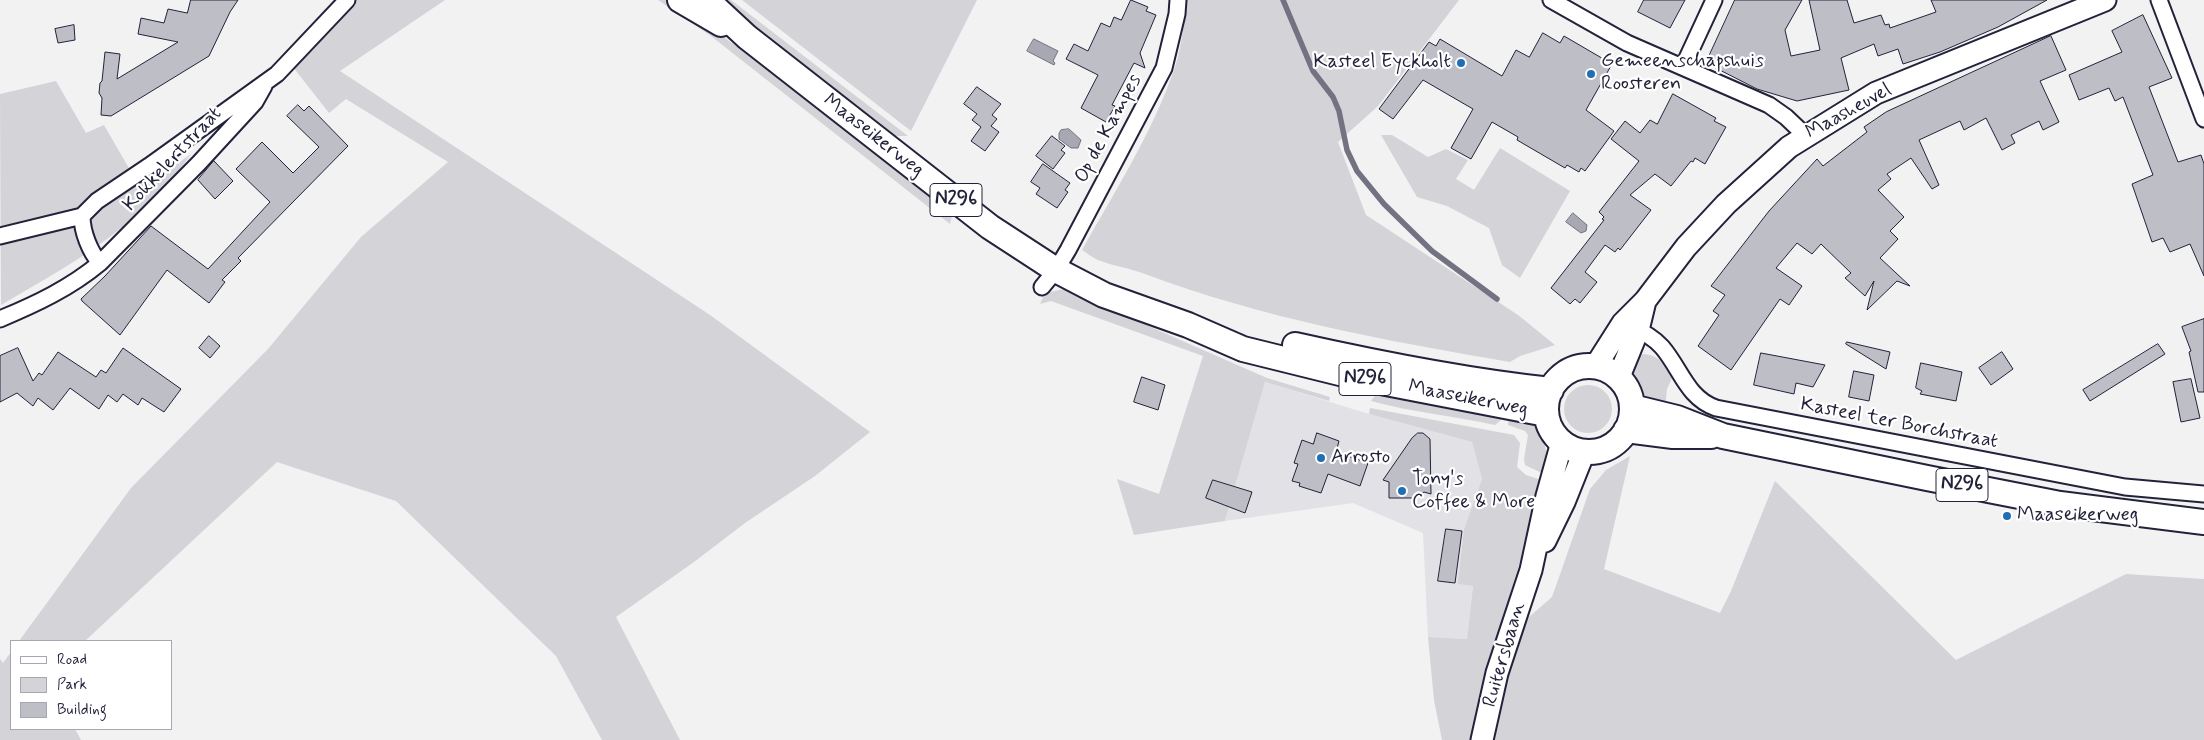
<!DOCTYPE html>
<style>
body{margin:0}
#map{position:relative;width:2204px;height:740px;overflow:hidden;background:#f2f2f3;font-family:Mynerve,sans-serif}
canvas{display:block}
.legend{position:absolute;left:10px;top:640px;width:162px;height:90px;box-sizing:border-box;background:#fff;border:1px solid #a7a7b1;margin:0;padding:6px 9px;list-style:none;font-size:15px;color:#22223b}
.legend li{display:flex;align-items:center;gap:10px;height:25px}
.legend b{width:25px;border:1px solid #a7a7b1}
</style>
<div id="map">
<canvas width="2204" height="740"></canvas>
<ul class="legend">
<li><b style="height:6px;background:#fff"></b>Road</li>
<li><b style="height:14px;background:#d3d3d8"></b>Park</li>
<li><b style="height:14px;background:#bebec6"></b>Building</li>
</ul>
</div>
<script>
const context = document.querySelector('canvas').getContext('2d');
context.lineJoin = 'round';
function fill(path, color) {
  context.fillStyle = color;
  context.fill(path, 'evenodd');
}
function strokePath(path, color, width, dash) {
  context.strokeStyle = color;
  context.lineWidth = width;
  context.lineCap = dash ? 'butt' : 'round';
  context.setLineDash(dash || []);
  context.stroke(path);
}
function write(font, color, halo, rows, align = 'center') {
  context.font = font + ' Mynerve,sans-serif';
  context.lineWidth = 4.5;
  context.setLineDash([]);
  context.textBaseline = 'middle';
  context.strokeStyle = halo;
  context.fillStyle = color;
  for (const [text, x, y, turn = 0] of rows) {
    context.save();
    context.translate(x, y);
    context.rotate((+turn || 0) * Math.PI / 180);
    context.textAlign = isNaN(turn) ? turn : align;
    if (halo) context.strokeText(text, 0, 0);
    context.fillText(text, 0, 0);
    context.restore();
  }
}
const built = new Path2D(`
 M1265,382L1369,414L1472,442L1482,479L1464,529L1459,584L1473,586L1467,639L1428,637L1423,533L1353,503L1225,521Z`);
const green = new Path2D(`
 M355,0H445L340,71L710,315L870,432L815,476L745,523L694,562L616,617L680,740H602L556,656L396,501L277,462L85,641H19L131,488L268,349L361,237L448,162L346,99L329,113L293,67Z
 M658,0H672L775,74L949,209L952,216L950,224L711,36Z
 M715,0H731L908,136H893L886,131Z
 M742,0H977L911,131Z
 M1186,0H1459L1378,106L1338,142L1366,215L1518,315L1555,345L1520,356L1510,362C1387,341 1262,318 1145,274C1130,268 1113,266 1098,260C1093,258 1087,253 1082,250C1115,191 1153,132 1175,67C1182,46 1184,22 1186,0Z
 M56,81L86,133L104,125L138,184L174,166L191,154C144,224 72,264 1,305L0,94Z
 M1381,135H1392L1428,157L1446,149L1468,160L1456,179L1474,190L1500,148L1570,191L1520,278L1502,265L1489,228L1447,206L1417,197Z
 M1064,289L1267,378L1330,397L1329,401L1265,382L1225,521L1134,535L1117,479L1159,494L1203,356L1051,301L1040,304L1045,293Z
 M1643,354C1660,355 1664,365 1672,378L1667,389L1665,408C1660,407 1654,406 1650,404C1630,394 1621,366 1643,354Z
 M1564 409a24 24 0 1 1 48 0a24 24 0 1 1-48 0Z
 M1378,392L1503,411L1501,420L1495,425C1453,416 1411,412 1371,401Z
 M1370,408L1514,435L1520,443L1517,467L1526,475L1545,481L1482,684L1475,740H1442L1434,700L1428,637L1467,639L1473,586L1458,584L1464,529L1482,479L1472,442L1369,414Z
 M1509,412L1518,415L1540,430L1550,464L1546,475L1525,465L1524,459L1528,435L1525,431L1508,425Z
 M1630,456L1604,569L1720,613L1731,591L1775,481L1956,660L2126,574L2204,579V740H1493L1514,654L1529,617L1552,597L1590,489L1606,470Z
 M11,652V729H75L81,740H0V659L3,663Z`);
const water = new Path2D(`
 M1034,39L1058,51L1053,61L1055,63L1054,65L1027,51Z
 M1069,129L1081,140L1078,148H1071L1059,139V133L1061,130Z
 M1573,213L1587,225L1586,231L1581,233L1566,222Z`);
const stream = new Path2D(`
 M1283,0L1313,71L1333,97L1339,111L1347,150L1357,171L1384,204L1432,251L1497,299`);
const building = new Path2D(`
 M191,0H238L230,12L209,56L111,116L101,115L102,98L99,93L100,83L102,81L105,52L120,54L117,79L178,42L138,34L141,18L164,23L168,9L187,13Z
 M1131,0L1148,7L1146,11L1156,15L1140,53L1145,68L1134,63L1112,105L1115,106L1106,122L1081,108L1098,75L1066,59L1074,44L1088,51L1101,23L1110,27L1114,17L1121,20Z
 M1644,0H1685L1670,28L1638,12Z
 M1735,0H1802L1785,30L1791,56L1820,50L1809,0H1847L1854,23L1881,15L1885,25L1889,24L1890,28L1936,12L1931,0H2047L1998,27L1940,52L1903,64L1898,49L1878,56L1874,44L1841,58L1849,90L1797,101L1757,89L1706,63Z
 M2143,15L2172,78L2149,87L2178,162L2201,155L2204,164V276L2190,244L2170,252L2163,238L2152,242L2132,184L2153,175L2123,97L2115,101L2109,88L2079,100L2069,75L2122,52L2112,31Z
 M74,25L75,40L58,43L55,29Z
 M1543,33L1560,43L1564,36L1612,64L1586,110L1614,131L1585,171L1581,168L1579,172L1567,165L1565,168L1517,140L1518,137L1492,122L1471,159L1451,148L1473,109L1423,80L1393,119L1379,109L1429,42L1436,46L1440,39L1502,76L1516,50L1529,57Z
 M2051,36L2066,70L2040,81L2059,122L2043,130L2039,121L2011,135L2015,143L2002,150L1986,118L1964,130L1960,121L1919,140L1939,185L1932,189L1911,158L1887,174L1891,179L1878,190L1904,217L1890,231L1898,239L1880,258L1910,286L1897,281L1867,310L1874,281L1865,296L1845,278L1851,273L1821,244L1812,254L1797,243L1776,268L1802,286L1789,305L1780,299L1731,370L1698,346L1719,315L1713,311L1725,295L1711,286L1769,211L1817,159L1823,166L1867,132L1864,127L1886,112Z
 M977,87L1001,104L992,115L997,119L991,126L999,132L985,151L971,141L981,127L972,120L977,114L964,104Z
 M1673,94L1716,118L1714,121L1726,127L1705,164L1695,158L1693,162L1691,161L1671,186L1655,174L1630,195L1651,210L1620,250L1618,248L1615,252L1605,245L1585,272L1597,282L1580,303L1575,299L1570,304L1551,288L1604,220L1602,219L1604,217L1599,212L1639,161L1611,139L1625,121L1640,133L1650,120L1657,124Z
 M298,105L304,111L309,106L348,146L238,258L241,261L222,280L225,282L209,303L167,270L120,335L82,301L81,299L105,276L151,226L208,269L270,202L236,169L262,142L293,173L319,147L287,116Z
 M1052,136L1065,146L1061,150L1065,153L1053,169L1036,156Z
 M214,161L233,181L215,199L198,180Z
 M1043,164L1070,183L1065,190L1068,192L1057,208L1036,194L1040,188L1031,182Z
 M2204,319V392H2198L2189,352L2191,351L2182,327Z
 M209,336L220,346L210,358L199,348Z
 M1847,342L1890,352L1886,369L1846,344Z
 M2158,344L2165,354L2090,401L2083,390Z
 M18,348L33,381L39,373L42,375L58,352L96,377L101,370L106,373L123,348L181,389L164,412L142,398L138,405L123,394L117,402L108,395L99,409L70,388L53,410L38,398L33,406L17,393L0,402V356Z
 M2002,352L2013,369L1991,385L1979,368Z
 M1761,353L1825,365L1813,387L1796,383L1794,394L1754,385Z
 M1921,363L1962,372L1956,401L1920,394L1922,391L1916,388Z
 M1854,371L1874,375L1869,401L1849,397Z
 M1142,377L1165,385L1158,410L1134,402Z
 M2191,379L2200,418L2181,422L2173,382Z
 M1317,433L1339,441L1336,452L1368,463L1360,486L1328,474L1321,493L1299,486L1300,483L1292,481L1298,464L1294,463L1302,440L1313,444Z
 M1418,433H1423L1430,439L1431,494L1424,492L1416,498H1389V482L1383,480L1412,438Z
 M1213,480L1252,492L1245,513L1206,498Z
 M1446,529L1462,531L1455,583L1438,581Z`);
const street = new Path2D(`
 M1551,0L1627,43L1769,105L1786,117L1806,136
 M2159,0L2204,119
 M1683,67L1714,0
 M82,216C82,232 90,252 100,263
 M0,236L82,216L97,201L149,166L277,74L347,0
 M1042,287L1056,270L1068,250L1164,68L1177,14L1178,0
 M0,319C36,304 70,288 100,263L199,163L255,102L264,86
 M1629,326C1642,331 1653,337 1662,347C1681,369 1687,398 1716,408L2125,487L2204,494`);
const secondary = new Path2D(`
 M1595,367L1623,323L1645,301L1686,247L1726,204L1789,147L1876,93L2105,0
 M1618,379L1638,330L1645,301
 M1545,541L1564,502L1584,452
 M1482,740L1497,673L1531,570L1547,496L1562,442`);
const primary = new Path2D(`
 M680,0L721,24
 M707,0L747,37L990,227L1056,270L1104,295L1188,325L1243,349L1360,378L1546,414
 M1295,345C1380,364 1465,381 1551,390
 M1546 409a43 43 0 1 1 86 0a43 43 0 1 1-86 0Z
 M1632,407L1677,418L1723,436L1927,478L2060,504L2204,522
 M1626,430L1673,436H1711`);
const markers = [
 [1461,63,5,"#1f6fb2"],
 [1591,74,5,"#1f6fb2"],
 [1321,458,5,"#1f6fb2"],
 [1402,491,5,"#1f6fb2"],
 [2007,516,5,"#1f6fb2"]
];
const shields = [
 [956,200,52],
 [1365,379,52],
 [1962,485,52]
];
const shieldNames = [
 ["N296",956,200],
 ["N296",1365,379],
 ["N296",1962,485]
];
const poiNames = [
 ["Gemeenschapshuis",1601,62],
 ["Roosteren",1601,85],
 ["Kasteel Eyckholt",1451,63,"right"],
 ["Arrosto",1331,458],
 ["Tony's",1412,480],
 ["Coffee & More",1412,503],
 ["Maaseikerweg",2017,516]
];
const streetNames = [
 ["Maasheuvel",1849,112,-29],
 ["Op de Kampes",1109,129,-62],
 ["Maaseikerweg",873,136,38],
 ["Kokkelertstraat",173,160,-47],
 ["Maaseikerweg",1468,399,11],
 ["Kasteel ter Borchstraat",1899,424,11],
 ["Ruitersbaan",1505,655,-74]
];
fill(built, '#e2e2e6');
fill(green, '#d3d3d8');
fill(water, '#a8a8b2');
strokePath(water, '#727282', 1);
strokePath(stream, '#727282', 5.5);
fill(building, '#bebec6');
strokePath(building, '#22223b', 1);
strokePath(street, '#22223b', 19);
strokePath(secondary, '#22223b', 25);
strokePath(primary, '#22223b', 28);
strokePath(street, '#fff', 15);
strokePath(secondary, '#fff', 21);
strokePath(primary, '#fff', 24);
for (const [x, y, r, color] of markers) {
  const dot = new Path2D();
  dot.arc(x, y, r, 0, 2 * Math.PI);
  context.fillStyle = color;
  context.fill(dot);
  strokePath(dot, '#fff', 2);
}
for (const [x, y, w] of shields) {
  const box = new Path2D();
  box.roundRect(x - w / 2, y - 16.5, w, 33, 4);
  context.fillStyle = '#fff';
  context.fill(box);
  strokePath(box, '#22223b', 1);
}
write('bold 19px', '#22223b', null, shieldNames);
write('20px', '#22223b', '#fff', poiNames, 'left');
write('20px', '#22223b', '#fff', streetNames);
</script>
